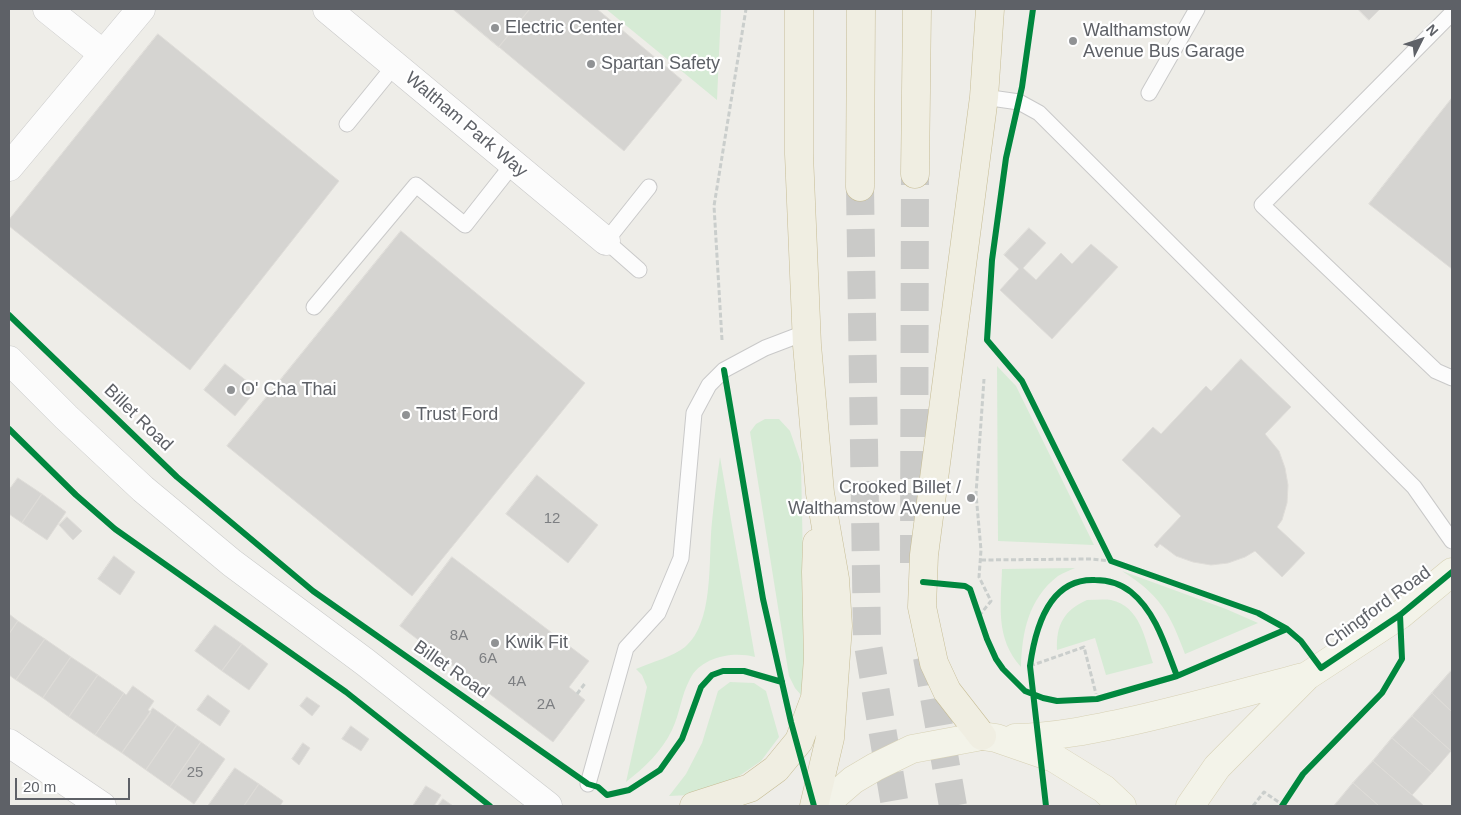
<!DOCTYPE html>
<style>
body{margin:0}
#map{position:relative;width:1461px;height:815px;overflow:hidden;background:#eeede8;font-family:Arial,sans-serif}
canvas{display:block}
.frame{position:absolute;inset:0;border:10px solid #5e6167;pointer-events:none}
.north{position:absolute;left:1396px;top:15px;width:50px;height:50px;-webkit-text-stroke:4px #fff;paint-order:stroke;rotate:49deg;font-size:14px;font-weight:700;line-height:20px;text-align:center;color:#5e6167}
.north::after{content:'';display:block;margin:auto;width:18px;height:22px;background:#5e6167;clip-path:polygon(50% 0,100% 100%,50% 72%,0 100%)}
.scale{position:absolute;left:15px;top:778px;width:115px;height:22px;box-sizing:border-box;border:2px solid #5e6167;border-top:0;padding-left:6px;font-size:15px;line-height:18px;white-space:nowrap;color:#5e6167;-webkit-text-stroke:4px #fff;paint-order:stroke}
</style>
<div id="map">
<canvas width="1461" height="815"></canvas>
<div class="frame"></div>
<div class="north">N</div>
<div class="scale">20 m</div>
</div>
<script>
const context = document.querySelector('canvas').getContext('2d');
context.lineJoin = 'round';
function fill(path, color) {
  context.fillStyle = color;
  context.fill(path, 'evenodd');
}
function strokePath(path, color, width, dash) {
  context.strokeStyle = color;
  context.lineWidth = width;
  context.lineCap = dash ? 'butt' : 'round';
  context.setLineDash(dash || []);
  context.stroke(path);
}
function write(font, color, halo, rows, align = 'center') {
  context.font = font + ' Arial,sans-serif';
  context.lineWidth = 4.5;
  context.setLineDash([]);
  context.textBaseline = 'middle';
  context.strokeStyle = halo;
  context.fillStyle = color;
  for (const [text, x, y, turn = 0] of rows) {
    context.save();
    context.translate(x, y);
    context.rotate((+turn || 0) * Math.PI / 180);
    context.textAlign = isNaN(turn) ? turn : align;
    if (halo) context.strokeText(text, 0, 0);
    context.fillText(text, 0, 0);
    context.restore();
  }
}
const green = new Path2D(`
 M606,9H721L717,100Z
 M997,366L1016,386L1094,545L998,541Z
 M765,419H779L790,431L801,463L805,662L801,695L795,688L789,676L750,432L756,424Z
 M720,457L755,657C733,651 701,657 690,679C681,695 680,714 672,730C662,751 644,768 626,782L647,687L642,675L636,669C652,662 672,657 685,647C715,622 708,557 712,522C714,500 717,479 720,457Z
 M1075,568C1070,570 1063,573 1058,576C1028,599 1022,633 1021,667C995,638 1001,606 1002,569Z
 M1122,571L1226,609L1258,623L1185,654C1170,613 1160,595 1122,571Z
 M1087,600C1095,600 1104,599 1111,600C1140,606 1145,639 1153,663L1106,675L1095,638L1057,650C1056,625 1064,610 1087,600Z
 M730,682L754,683L766,691L779,737L761,761L729,783L689,795L669,796L686,774L702,743L718,691Z`);
const building = new Path2D(`
 M453,9H530L499,47Z
 M530,9H597L682,80L624,151L499,47Z
 M1358,9H1380L1369,20Z
 M158,34L339,181L190,370L9,226V220Z
 M1452,98V269L1369,204Z
 M1029,228L1046,243L1023,268L1036,280L1061,253L1072,264L1091,244L1118,267L1052,339L1000,290L1019,269L1004,255Z
 M401,231L585,383L412,596L227,446Z
 M1241,359L1291,407L1265,434L1279,451L1285,468L1288,485L1287,503L1282,520L1277,527L1305,553L1282,577L1255,551L1245,557L1228,563L1211,565L1193,562L1176,556L1160,544L1157,548L1154,545L1181,516L1122,460L1153,427L1161,434L1206,386L1211,391Z
 M225,364L257,389L235,416L204,390Z
 M537,475L598,525L568,563L506,514Z
 M18,478L42,494L22,523L9,514V490Z
 M42,494L66,512L47,540L22,523Z
 M67,517L82,531L73,540L59,525Z
 M114,556L135,572L120,595L98,579Z
 M452,557L589,661L569,687L585,700L553,742L400,626Z
 M9,614L18,621L9,634Z
 M18,621L45,639L16,680L9,675V634Z
 M215,625L242,644L222,671L195,651Z
 M45,639L71,657L43,698L16,680Z
 M242,644L268,664L249,690L222,671Z
 M71,657L98,675L69,717L43,698Z
 M1451,671L1452,672V712L1432,693Z
 M98,675L124,693L95,735L69,717Z
 M133,686L154,701L148,710L151,712L122,753L95,735L124,693L126,695Z
 M1432,693L1452,712L1451,751L1412,716Z
 M208,695L230,711L220,726L197,710Z
 M307,697L320,706L312,716L300,706Z
 M153,708L177,725L146,770L122,753Z
 M1412,716L1451,751L1432,773L1392,738Z
 M177,725L201,742L170,787L146,770Z
 M351,726L369,739L361,751L342,739Z
 M1392,738L1432,773L1412,795L1373,761Z
 M201,742L225,759L194,804L170,787Z
 M303,743L310,748L299,765L292,759Z
 M1373,761L1412,795L1424,806H1379L1353,783Z
 M235,768L259,784L244,806H208Z
 M1353,783L1379,806H1334Z
 M259,784L283,801L280,806H244Z
 M426,786L441,795L434,806H413Z
 M443,799L453,806H438Z`);
const highwayTunnel = new Path2D(`
 M860,187L867,639L895,806
 M914,563L915,174
 M927,657L953,806`);
const path = new Path2D(`
 M722,340L714,206L746,9
 M981,560L1092,559L1111,561
 M979,616L991,601L979,577L981,550L976,494L984,379
 M1030,666L1084,647L1096,694
 M577,694L586,682
 M1253,806L1264,792L1283,805`);
const lane = new Path2D(`
 M1452,13L1262,205L1436,371L1452,378
 M1149,93L1197,9
 M984,97L1019,102L1039,113L1414,487L1452,541
 M347,124L395,65
 M639,270L606,241L649,187
 M314,307L416,185L465,225L513,164
 M588,784L626,648L658,613L681,558L694,413L709,385L724,370L765,348L807,332`);
const street = new Path2D(`
 M47,9L103,54
 M327,9L606,241
 M9,167L141,9
 M9,743L102,806`);
const secondary = new Path2D(`
 M9,360L66,417L143,489L232,563L365,662L548,806`);
const primary = new Path2D(`
 M1015,738C1057,737 1095,729 1136,720C1193,707 1250,691 1307,676
 M823,806L853,780L875,767L912,749L982,736L996,738L1054,758L1104,789L1122,806
 M1190,806L1217,767L1307,676L1400,615L1452,572`);
const highway = new Path2D(`
 M799,9V154L807,345L820,493L835,579L838,626L830,738L814,806
 M915,174L917,9
 M860,187L861,9
 M982,736L947,691L934,663L922,607L924,555L984,97L990,9
 M694,806L750,788L776,769L799,741L815,698L818,658L816,572L817,543`);
const cycleway = new Path2D(`
 M1033,9L1022,87L1006,158L992,260L987,340L1022,381L1111,561L1258,613L1287,629L1301,641L1321,668L1400,615L1452,572
 M9,315L177,477L313,591L588,784L598,787L607,795L629,790L660,770L682,739L701,687L712,675L723,671H744L782,682
 M724,370L763,599L791,722L814,806
 M9,429L76,495L115,529L346,692L490,806
 M923,582L965,586L970,589L987,639L996,659L1003,669L1025,691L1043,698L1057,701L1097,699L1177,676L1287,629
 M1046,806L1030,666C1035,629 1049,578 1095,580C1108,580 1121,584 1131,592C1156,612 1166,648 1177,676
 M1282,806L1303,774L1382,693L1402,659L1400,615`);
const markers = [
 [495,28,5,"#909294"],
 [1073,41,5,"#909294"],
 [591,64,5,"#909294"],
 [231,390,5,"#909294"],
 [406,415,5,"#909294"],
 [971,498,5,"#909294"],
 [495,643,5,"#909294"]
];
const numberNames = [
 ["12",552,519],
 ["8A",459,636],
 ["6A",488,659],
 ["4A",517,682],
 ["2A",546,705],
 ["25",195,773]
];
const poiNames = [
 ["Electric Center",505,28],
 ["Walthamstow",1083,31],
 ["Avenue Bus Garage",1083,52],
 ["Spartan Safety",601,64],
 ["O' Cha Thai",241,390],
 ["Trust Ford",416,415],
 ["Crooked Billet /",961,488,"right"],
 ["Walthamstow Avenue",961,509,"right"],
 ["Kwik Fit",505,643]
];
const streetNames = [
 ["Waltham Park Way",466,125,40],
 ["Billet Road",138,418,44],
 ["Chingford Road",1378,608,-36],
 ["Billet Road",451,670,35]
];
fill(green, '#d6ebd5');
fill(building, '#d5d4d1');
strokePath(building, '#dedcd8', 1);
strokePath(highwayTunnel, '#cacac8', 28, [28, 14]);
strokePath(lane, '#c9c9c9', 17);
strokePath(street, '#c9c9c9', 29);
strokePath(secondary, '#cacbca', 29);
strokePath(primary, '#d7d1b5', 29);
strokePath(highway, '#c6bc94', 29);
strokePath(path, '#cacecc', 3, [5, 2.5]);
strokePath(lane, '#fcfcfc', 15);
strokePath(street, '#fcfcfc', 28);
strokePath(secondary, '#fcfcfc', 28);
strokePath(primary, '#f3f3e9', 28);
strokePath(highway, '#f0eee2', 28);
strokePath(cycleway, '#00873e', 6);
for (const [x, y, r, color] of markers) {
  const dot = new Path2D();
  dot.arc(x, y, r, 0, 2 * Math.PI);
  context.fillStyle = color;
  context.fill(dot);
  strokePath(dot, '#fff', 2);
}
write('15px', '#7d7f82', null, numberNames);
write('18px', '#5e6167', '#fff', poiNames, 'left');
write('18px', '#5e6167', '#fff', streetNames);
</script>
